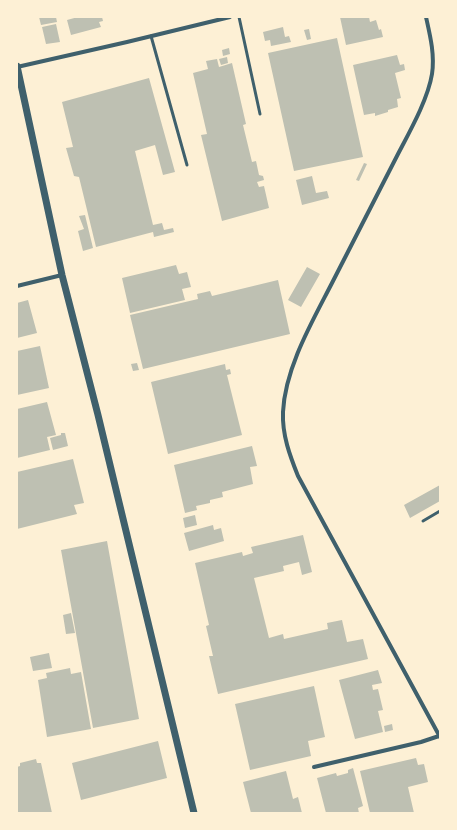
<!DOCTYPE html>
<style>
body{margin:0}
#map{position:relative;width:457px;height:830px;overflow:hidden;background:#fdf0d5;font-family:"Roboto Condensed",sans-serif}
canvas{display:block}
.frame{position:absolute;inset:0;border:18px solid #fdf0d5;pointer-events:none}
</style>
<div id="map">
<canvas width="457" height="830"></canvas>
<div class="frame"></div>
</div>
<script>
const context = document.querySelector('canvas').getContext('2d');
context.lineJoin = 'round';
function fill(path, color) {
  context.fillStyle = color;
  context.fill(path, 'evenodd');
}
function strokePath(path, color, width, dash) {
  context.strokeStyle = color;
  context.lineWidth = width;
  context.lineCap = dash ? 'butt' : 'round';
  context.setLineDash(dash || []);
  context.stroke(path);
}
const building = new Path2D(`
 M39,17H56L57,22L41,25Z
 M78,17H102L103,21L99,22L101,27L71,35L67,20Z
 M340,17H369L370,22L376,20L379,30L381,29L383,37L346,45Z
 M56,24L60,42L46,44L42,27Z
 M283,27L285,37L289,36L291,42L271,46L270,40L265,41L263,32Z
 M309,29L311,39L307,40L304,30Z
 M337,38L363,157L294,171L268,53Z
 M229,48L230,54L223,56L222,50Z
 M397,55L400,65L404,64L405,70L395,73L401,98L397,99L398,107L388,110V112L375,116V113L364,115L353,65Z
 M227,57L228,63L221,65L219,59Z
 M217,59L219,67L232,63L246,124L243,125L252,162L256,161L259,175L263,176L264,180L257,182L259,187L264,186L269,208L222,221L201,135L207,134L193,73L208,69L206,61Z
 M149,78L175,172L163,175L155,145L135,151L153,225L162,223L164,230L173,228L174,232L154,237L153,232L96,247L79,177L74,176L66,148L73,147L62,102Z
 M364,163L367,164L359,181L356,180Z
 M312,176L316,193L327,191L329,198L302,205L296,180Z
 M85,215L93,248L83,251L78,231L84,229L79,216Z
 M176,265L179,274L187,272L191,287L182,289L185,300L130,313L122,278Z
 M307,267L320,274L301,307L288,300Z
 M278,280L290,334L143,369L130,315L198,299L197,294L210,291L212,296Z
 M28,300L37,333L17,338V303Z
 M40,346L49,388L17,395V351Z
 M137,363L139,370L133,371L131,364Z
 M225,364L226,370L230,369L231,374L227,375L242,435L168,454L151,382Z
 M47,402L56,435L47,437L50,450L17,458V409Z
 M61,433H65L68,446L53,450L50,438L61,435Z
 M252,446L257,466L250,467L253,484L222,492L223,497L210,500V503L196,506L197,510L185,513L174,465Z
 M73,459L84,503L74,505L77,514L17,529V472Z
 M440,485V501L410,518L404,505Z
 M195,515L197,525L185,528L183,518Z
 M213,525L214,530L221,528L224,541L189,551L184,533Z
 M303,535L312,572L302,575L299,562L283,566L284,571L254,578L269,638L283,634L284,639L328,629L327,623L342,620L347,642L363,639L368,659L218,694L209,656H213L206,626L209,625L195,563L242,552L243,556L253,553L251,547Z
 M107,541L139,719L93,728L61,550Z
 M71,613L75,633L66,634L63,615Z
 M49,653L52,668L33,671L30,657Z
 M70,668L71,674L81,672L91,729L47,737L38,680L47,678L46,673Z
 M378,670L382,683L372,685L373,690L378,689L383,710L378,711L383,732L355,739L339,680Z
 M314,686L325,737L308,741L311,756L250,770L235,704Z
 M392,724L393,730L385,732L384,726Z
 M158,741L167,778L81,800L72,763Z
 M416,758L418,765L424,764L428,782L408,787L414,813H370L360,771Z
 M36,759L37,763H41L52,813H17V767L20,766V763Z
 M353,768L363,806L358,808L359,813H326L317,778L336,773L337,776L348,773V770Z
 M286,771L293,799L298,797L302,813H251L243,782Z`);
const service = new Path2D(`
 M239,17L260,114
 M151,36L187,165
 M423,521L440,511`);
const minor = new Path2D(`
 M426,17C430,35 435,55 432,74C428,99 410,131 398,154C376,197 354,240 332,283C312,322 285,368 283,412C282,435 290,456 298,476L440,737
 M17,67L127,42L230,17
 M17,286L62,275
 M314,767L421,742L439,736`);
const tertiary = new Path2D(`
 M17,66L62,275L98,415L194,813`);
fill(building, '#bec0b2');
strokePath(service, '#3f606c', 3);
strokePath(minor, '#3f606c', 4);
strokePath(tertiary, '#3f606c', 7);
</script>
